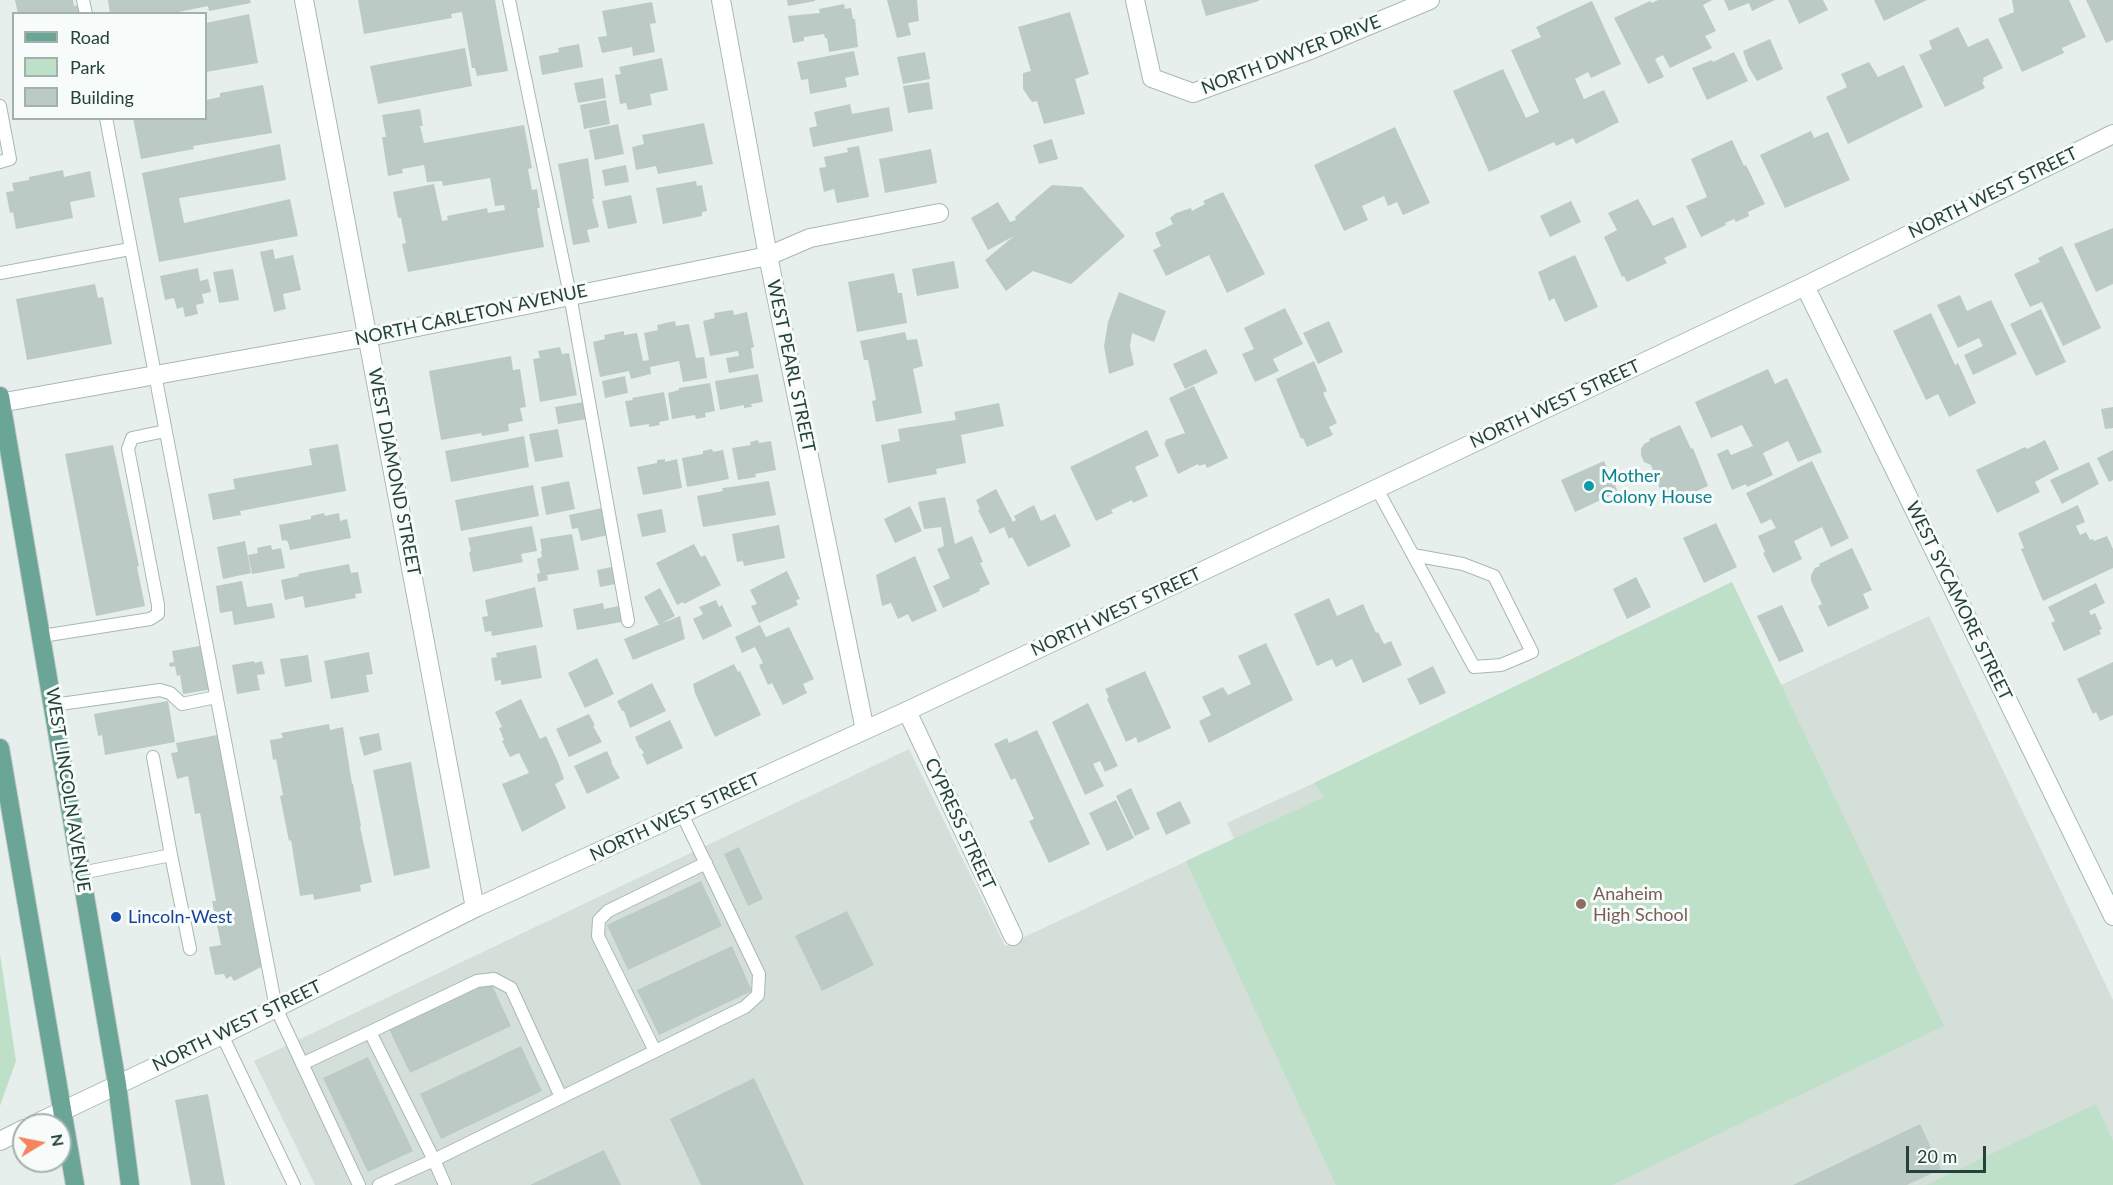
<!DOCTYPE html>
<style>
body{margin:0}
#map{position:relative;width:2113px;height:1185px;overflow:hidden;background:#e6efeb;font-family:Lato,sans-serif}
canvas{display:block}
.legend{position:absolute;left:12px;top:12px;width:195px;height:108px;box-sizing:border-box;background:#f7fbf9;border:2px solid #a3b1ad;margin:0;padding:8px 10px;list-style:none;font-size:18px;color:#24423a}
.legend li{display:flex;align-items:center;gap:12px;height:30px}
.legend b{width:30px;border:2px solid #a3b1ad}
.north{position:absolute;left:12px;top:1113px;width:60px;height:60px;box-sizing:border-box;background:#f7fbf9;border:2px solid #a3b1ad;border-radius:50%;rotate:80deg;font-size:16px;font-weight:700;line-height:24px;text-align:center;color:#24423a}
.north::after{content:'';display:block;margin:auto;width:21px;height:27px;background:#f4845f;clip-path:polygon(50% 0,100% 100%,50% 72%,0 100%)}
.scale{position:absolute;left:1906px;top:1146px;width:80px;height:27px;box-sizing:border-box;border:3px solid #24423a;border-top:0;padding-left:8px;font-size:18px;line-height:21px;white-space:nowrap;color:#24423a;-webkit-text-stroke:4px #f7fbf9;paint-order:stroke}
</style>
<div id="map">
<canvas width="2113" height="1185"></canvas>
<ul class="legend">
<li><b style="height:8px;background:#6aa596"></b>Road</li>
<li><b style="height:16px;background:#bfe0c8"></b>Park</li>
<li><b style="height:16px;background:#bbcac4"></b>Building</li>
</ul>
<div class="north">N</div>
<div class="scale">20 m</div>
</div>
<script>
const context = document.querySelector('canvas').getContext('2d');
context.lineJoin = 'round';
function fill(path, color) {
  context.fillStyle = color;
  context.fill(path, 'evenodd');
}
function strokePath(path, color, width, dash) {
  context.strokeStyle = color;
  context.lineWidth = width;
  context.lineCap = dash ? 'butt' : 'round';
  context.setLineDash(dash || []);
  context.stroke(path);
}
function write(font, color, halo, rows, align = 'center') {
  context.font = font + ' Lato,sans-serif';
  context.lineWidth = 6;
  context.setLineDash([]);
  context.textBaseline = 'middle';
  context.strokeStyle = halo;
  context.fillStyle = color;
  for (const [text, x, y, turn = 0] of rows) {
    context.save();
    context.translate(x, y);
    context.rotate((+turn || 0) * Math.PI / 180);
    context.textAlign = isNaN(turn) ? turn : align;
    if (halo) context.strokeText(text, 0, 0);
    context.fillText(text, 0, 0);
    context.restore();
  }
}
const built = new Path2D(`
 M1732,582L1781,685L1929,616L2113,1000V1185H315L254,1061L909,749L1005,946L1234,839L1227,823L1314,783Z`);
const green = new Path2D(`
 M1732,582L1944,1026L1612,1185H1336L1186,861L1324,797L1314,783Z
 M0,954L16,1061L0,1106Z
 M2096,1104L2113,1141V1185H1926Z`);
const building = new Path2D(`
 M15,0H73L74,6L82,5L83,14H18Z
 M108,0H250L251,3L209,11L208,6L169,14H110Z
 M358,0H495L508,71L477,76L475,68H472L462,12L451,14L452,18L364,34Z
 M787,0H815V1L788,6Z
 M887,0H917L919,21L908,23L911,35L897,38Z
 M1201,0H1259V1L1206,16Z
 M1658,0H1712L1703,5L1716,31L1705,36L1712,48L1670,68L1663,55L1655,59L1664,77L1648,84L1614,18L1650,1L1652,3Z
 M1724,0H1775L1752,11L1749,3L1729,11Z
 M1788,0H1823L1828,10L1799,24Z
 M1874,0H1927L1884,21Z
 M2012,0H2069L2086,37L2062,48L2064,53L2022,72L1998,19L2014,12Z
 M2086,0H2113V40L2106,43Z
 M1592,1L1621,64L1591,78L1588,72L1575,79L1584,99L1604,90L1619,122L1576,144L1573,138L1556,146L1554,142L1489,172L1453,91L1503,69L1526,118L1539,112L1511,50L1541,37L1536,27Z
 M652,2L656,23L650,24L655,52L633,56L632,47L602,53L598,37L607,36L602,11Z
 M844,4L845,9L851,8L853,19H855L858,47L829,52L827,38H825L824,34L804,37V41L793,43L788,16L820,13L819,9Z
 M1070,12L1089,74L1075,79L1085,114L1044,124L1037,101L1032,102L1023,89V73L1031,71L1018,27Z
 M249,14L258,63L206,72V23Z
 M1958,27L1968,47L1988,38L2003,68L1983,78L1984,81L1982,82L1985,88L1945,107L1919,55L1932,49L1929,41Z
 M1770,39L1783,69L1757,81L1748,66L1743,51Z
 M579,44L583,67L542,75L539,56L559,52L558,48Z
 M465,48L472,86L378,104L370,66Z
 M854,51L859,75L845,78L847,87L810,94L808,79L801,80L797,62Z
 M925,52L930,79L903,84L897,57Z
 M1734,52L1748,81L1707,100L1692,68L1712,60L1713,62Z
 M662,58L668,90L650,94L652,105L628,110L626,103L620,104L615,75L621,74L619,67Z
 M1869,62L1878,77L1904,65L1923,107L1848,144L1826,97L1847,87L1841,74Z
 M603,78L606,98L578,103L574,83Z
 M929,82L933,109L908,113L903,86Z
 M263,85L272,133L193,146L194,149L141,159L133,118H206V100L220,97V93Z
 M606,100L610,124L584,129L580,105Z
 M850,104L852,114L889,107L893,131L813,147L809,128L817,126L814,112Z
 M420,109L423,126H420L424,143L524,125L532,168L528,169L532,190L537,189L540,208H537L544,247L408,272L402,244L406,243L401,218H398L393,192L434,184L442,221L448,220L447,216L487,208L488,213L505,210L504,205L495,206L490,178L443,186L442,181L427,182L424,165L402,169L403,173L388,176L382,137H386L382,115Z
 M704,123L713,164L658,174L656,166L636,170L632,147L644,144L642,135Z
 M618,124L624,154L595,160L589,130Z
 M1395,127L1430,203L1403,215L1397,202L1388,206L1384,196L1362,206L1368,220L1344,231L1314,165Z
 M1811,131L1814,138L1828,132L1850,180L1785,208L1760,155Z
 M1052,139L1058,159L1039,164L1033,145Z
 M1732,140L1744,166L1746,165L1765,204L1748,212L1749,216L1736,222L1734,219L1725,223L1726,225L1701,237L1686,206L1707,197L1691,159Z
 M280,144L286,180L179,198L184,223L290,199L298,236L159,262L142,173Z
 M859,146L869,197L837,203L834,189L824,192L819,168L826,167L824,157L848,152L847,148Z
 M931,149L937,183L885,193L879,159Z
 M588,158L594,199H592L599,227L587,230L590,242L573,245L558,164Z
 M626,165L629,182L605,186L602,170Z
 M63,170L64,177L90,171L95,197L70,202L73,218L16,229L13,212L10,213L6,192L14,191L12,183L29,180V177Z
 M696,181L697,186L702,185L707,211L702,212V216L663,224L656,188Z
 M1052,185L1082,187L1125,236L1071,284L1033,271L1006,291L985,260L1014,236L988,250L971,218L998,202L1010,222L1016,220L1015,217Z
 M1223,192L1265,274L1227,293L1209,255L1166,276L1153,250L1161,246L1155,233L1173,224L1170,218L1176,213L1191,208L1192,211L1205,204L1203,201Z
 M631,195L637,223L608,229L602,201Z
 M1638,199L1653,226L1673,217L1687,247L1664,258L1667,263L1627,282L1624,276L1622,277L1604,237L1617,230L1608,213Z
 M1571,201L1581,222L1550,237L1540,216Z
 M2113,228V284L2096,292L2074,244Z
 M2062,246L2101,328L2063,346L2042,302L2030,307L2014,274L2040,262L2038,258Z
 M273,249L275,259L293,255L301,290L283,294L286,309L274,312L260,252Z
 M1575,255L1598,307L1565,322L1554,298L1549,301L1538,272Z
 M954,261L959,288L917,296L912,269Z
 M198,268L200,281L208,279L211,292L202,294L204,303L196,305L198,314L185,317L183,307L177,309L174,298L165,300L160,276Z
 M233,269L239,300L219,303L213,272Z
 M894,273L898,293H902L907,323L857,332L848,282Z
 M95,284L98,298L103,297L112,344L27,360L16,299Z
 M1119,292L1166,311L1154,342L1132,333L1130,346L1134,365L1109,374L1104,346L1108,322Z
 M1960,295L1967,311L1991,300L2017,354L1973,375L1964,355L1983,346L1979,338L1958,348L1937,305Z
 M1285,308L1303,344L1273,359L1279,371L1255,382L1242,354L1254,349L1244,328Z
 M2041,309L2066,362L2036,376L2010,324Z
 M733,310L734,315L747,312L754,347L751,348L754,368L729,373L726,358L739,356L738,351L710,356L703,321L715,318L714,313Z
 M1931,313L1955,365L1958,363L1976,403L1949,417L1938,394L1926,400L1893,331Z
 M675,321L676,326L689,324L696,358L704,357L707,378L683,382L679,361L650,367L651,374L631,379L629,371L600,377L593,342L605,339L604,335L624,331V335L637,333L643,361L649,360L644,333L658,330L657,325Z
 M1329,321L1343,352L1318,364L1303,333Z
 M905,332L907,340L917,339L923,366L913,369L922,413L876,422L872,401L876,400L868,360H864L860,341Z
 M560,347L562,354L569,353L577,395L540,402L533,359L540,358L538,351Z
 M1206,349L1218,373L1185,389L1173,364Z
 M511,356L513,370L520,369L526,407L520,408L523,421L508,424L509,431L482,436L481,433L441,440L429,371Z
 M1314,361L1327,391L1323,393L1337,423L1329,427L1333,435L1307,447L1303,438L1301,439L1276,379Z
 M1768,369L1775,384L1787,378L1822,452L1798,462L1788,441L1763,453L1773,475L1747,487L1746,484L1732,490L1717,454L1728,449L1731,455L1753,446L1742,425L1711,438L1695,402Z
 M758,374L763,402L751,404L752,407L744,408V405L720,410L715,381Z
 M625,376L628,393L605,398L602,381Z
 M710,383L715,411L705,413L706,417L696,419L695,415L672,419L668,393L679,390V388Z
 M1194,386L1228,458L1207,468L1205,464L1199,466L1198,464L1178,474L1164,443L1166,442L1165,440L1185,433L1169,398Z
 M664,392L669,420L659,422L660,425L649,427V424L630,427L625,401L633,400L632,398Z
 M584,402L587,419L558,424L555,407Z
 M999,403L1004,426L961,435L966,463L936,469L937,474L888,483L881,445L900,441L898,429L956,420L954,412Z
 M2113,407V428L2105,429L2101,409Z
 M1680,425L1691,449L1693,448L1708,486L1666,505L1651,465L1644,462L1641,455V449L1644,444L1650,441L1649,439Z
 M558,429L563,457L535,462L529,434Z
 M1147,430L1159,456L1135,467L1148,496L1133,503L1132,500L1111,510L1113,513L1096,521L1070,467Z
 M524,436L529,467L451,482L445,451Z
 M758,440L759,443L771,441L776,470L755,474L756,477L738,480L732,448L751,445L750,442Z
 M2045,440L2059,469L2035,482L2040,492L1997,513L1976,470L2025,447L2027,449Z
 M338,444L346,491L240,511L241,515L213,520L208,494L235,489L233,479L312,465L309,449Z
 M113,445L139,566L137,567L145,606L96,616L65,454Z
 M712,449L713,452L723,450L729,479L687,487L682,458L703,454V451Z
 M2113,450V480L2109,482L2097,458Z
 M665,459V462L677,459L682,488L643,495L637,467L657,463V460Z
 M1604,461L1618,492L1575,512L1561,480Z
 M1812,461L1849,538L1831,547L1822,527L1794,541L1802,559L1773,573L1763,553L1765,552L1758,536L1776,528L1771,519L1761,524L1746,493Z
 M2089,462L2099,484L2062,504L2050,480Z
 M569,481L575,509L546,515L541,487Z
 M769,481L776,515L703,527L697,496L723,491L722,488L731,487Z
 M533,485L539,516L461,531L455,500Z
 M996,489L1013,522L1016,520L1014,516L1034,505L1041,521L1055,514L1071,546L1028,567L1012,537L1009,539L1004,527L990,534L978,510L980,509L976,500Z
 M945,497L955,544L972,536L983,562L980,563L990,584L979,589L980,591L943,608L933,586L950,578L937,549L944,546L941,527L924,529L918,502Z
 M2078,505L2085,522L2076,526L2080,535L2086,532L2090,540L2093,539L2094,541L2107,536L2113,549V568L2043,601L2021,549L2024,548L2018,533Z
 M910,506L922,531L895,543L884,519Z
 M602,508L608,535L581,541L578,528L572,529L569,515Z
 M662,509L666,532L642,537L637,514Z
 M324,513L325,516L339,513L340,521L347,519L351,538L290,550L288,542L285,540L282,541L279,525L311,519V516Z
 M1716,523L1737,567L1704,583L1683,538Z
 M779,525L785,558L744,566L743,561L737,562L732,534Z
 M532,526L537,551L521,554L523,562L473,572L469,552L471,551L468,538Z
 M572,534L579,570L547,575L548,580L538,582L537,574L540,573L537,559L542,557L541,551H542L540,539Z
 M245,541L251,573L223,579L217,547Z
 M694,544L701,557L705,555L721,585L684,604L683,602L677,605L656,563Z
 M271,545L272,550L281,548L285,568L252,574L248,555L258,553L257,548Z
 M1852,548L1872,590L1863,594L1869,608L1828,627L1818,606L1822,604L1811,581V575L1815,568L1820,566L1819,564Z
 M915,556L937,611L912,622L908,614L898,619L891,603L882,606L876,575Z
 M349,564L351,573L358,572L362,593L355,594L356,598L305,608L303,596L285,600L281,580L299,576L298,574Z
 M616,566L620,583L600,587L597,570Z
 M787,571L800,599L796,600L798,605L759,623L751,606L757,604L750,590Z
 M1636,577L1651,607L1627,619L1613,589Z
 M242,581L247,607L272,603L275,618L234,625L232,611L220,613L216,586Z
 M2096,583L2105,603L2089,611L2091,615L2095,613L2102,629L2099,630L2101,634L2064,651L2051,623L2055,621L2048,607Z
 M535,587L543,627L492,636L491,631L485,632L482,617L488,616L485,600Z
 M660,588L675,616L659,625L644,597Z
 M1329,598L1337,616L1363,604L1376,633L1378,632L1384,644L1391,641L1402,665L1363,683L1352,659L1336,667L1332,659L1317,666L1294,614Z
 M716,600L719,607L722,605L732,626L703,640L693,619L703,614L699,607Z
 M603,603L604,609L624,605L627,621L577,630L573,609Z
 M1782,605L1804,651L1779,662L1757,616Z
 M680,616L685,639L633,660L624,639Z
 M760,625L766,637L789,627L814,679L803,684L807,693L783,705L772,683L768,685L759,665L763,663L755,647L742,653L735,637Z
 M1266,643L1293,700L1209,743L1199,721L1211,715L1202,697L1223,687L1228,695L1251,684L1238,656Z
 M205,645L213,689L183,694L180,675L177,676L175,666L170,667L169,663L174,662L172,651Z
 M536,645L542,678L501,685V680L495,681L491,658L497,657L496,653Z
 M369,652L373,674L366,675L369,692L331,699L324,661Z
 M308,655L312,682L285,687L280,659Z
 M597,658L614,694L585,708L568,673Z
 M254,661L255,663L262,661L265,674L257,675L260,690L237,694L232,665Z
 M2113,662V715L2100,721L2096,712L2093,714L2077,679Z
 M734,664L738,672L740,671L761,715L715,737L695,693L693,684Z
 M1433,666L1446,693L1420,705L1407,679Z
 M1145,671L1171,728L1138,743L1136,737L1126,742L1107,699L1109,698L1105,689Z
 M652,683L666,711L630,728L624,711H622L617,701Z
 M521,699L540,739L546,736L558,762L564,779L555,784L566,808L522,832L502,784L529,773L519,753L510,757L502,741L504,740L499,728L502,727L495,712Z
 M168,701L175,742L105,755L102,735L98,736L94,714Z
 M1088,703L1118,766L1105,772L1100,761L1093,764L1104,786L1085,795L1052,722Z
 M589,714L595,725L593,726L602,742L569,757L556,729Z
 M670,720L683,748L647,765L642,754L644,753L641,748L640,749L635,737Z
 M329,724L330,730L343,727L352,784H353L361,826L360,827L372,882L360,885L361,891L314,900L313,894L300,896L291,840L289,841L280,796L283,795L276,759L273,760L270,740L283,738L281,733Z
 M1037,730L1090,844L1049,863L1029,821L1034,819L1015,778L1011,780L994,744L1007,738L1009,743Z
 M379,733L382,750L364,756L359,737Z
 M222,734L267,964L234,981L231,976L226,979L224,974L215,975L209,947L221,945L212,901H216L200,813L195,814L188,776L177,779L171,753L178,752L176,743Z
 M607,751L612,762L611,763L620,778L587,794L574,766Z
 M411,762L430,868L394,876L373,770Z
 M1131,788L1150,829L1135,836L1116,796Z
 M1116,800L1134,838L1107,851L1089,813Z
 M1180,801L1191,823L1166,835L1156,813Z
 M739,847L763,899L748,906L724,854Z
 M701,881L722,926L628,970L607,925Z
 M847,911L874,965L822,991L795,936Z
 M732,946L752,991L659,1035L637,990Z
 M490,981L511,1026L410,1073L389,1029Z
 M521,1046L542,1091L441,1139L420,1094Z
 M368,1057L413,1151L368,1172L323,1078Z
 M754,1078L804,1185H701L670,1119Z
 M208,1094L225,1185H191L175,1100Z
 M1920,1124L1941,1169L1907,1185H1793Z
 M604,1150L621,1185H530Z`);
const lane = new Path2D(`
 M83,0L86,14
 M509,0L570,295L628,621
 M0,106L10,159L0,162
 M106,118L276,1008L359,1185
 M0,273L130,249
 M1377,489L1474,667L1501,665L1532,652L1494,576L1463,564L1413,555
 M42,636L150,619L158,614V605L128,449L132,438L165,431
 M53,705L160,690L170,693L182,704L216,697
 M153,757L171,855
 M81,873L171,855L190,949
 M370,1032L477,981L494,979L511,988L561,1097
 M222,1035L294,1185
 M655,1051L598,936L599,920L608,911L706,863
 M302,1064L370,1032L434,1160L379,1185
 M445,1185L434,1160L745,1007L758,995L759,974L682,814`);
const street = new Path2D(`
 M304,0L475,908
 M721,0L768,256L865,730
 M1135,0L1152,78L1193,93L1310,50L1430,0
 M0,403L368,337L768,256L810,238L939,213
 M907,711L1013,936`);
const secondary = new Path2D(`
 M1805,286L2113,916
 M33,1125L222,1035L475,908L907,711L1805,286L2113,134
 M0,1141L24,1129`);
const primary = new Path2D(`
 M0,396L117,1084L130,1185
 M0,748L75,1185`);
const markers = [
 [1589,486,6,"#0f9aa8"],
 [1581,904,6,"#8d6e63"],
 [116,917,6,"#1a4fb4"]
];
const streetNames = [
 ["NORTH DWYER DRIVE",1291,55,-21],
 ["NORTH WEST STREET",1993,193,-26],
 ["NORTH CARLETON AVENUE",471,315,-12],
 ["WEST PEARL STREET",791,366,78],
 ["NORTH WEST STREET",1555,404,-25],
 ["WEST DIAMOND STREET",394,472,79],
 ["WEST SYCAMORE STREET",1959,601,64],
 ["NORTH WEST STREET",1116,612,-25],
 ["WEST LINCOLN AVENUE",68,790,81],
 ["NORTH WEST STREET",675,817,-25],
 ["CYPRESS STREET",960,824,65],
 ["NORTH WEST STREET",237,1026,-26]
];
const cultureNames = [
 ["Mother",1601,476],
 ["Colony House",1601,497]
];
const educationNames = [
 ["Anaheim",1593,894],
 ["High School",1593,915]
];
const transitNames = [
 ["Lincoln-West",128,917]
];
fill(built, '#d4dfda');
fill(green, '#bfe0c8');
fill(building, '#bbcac4');
strokePath(lane, '#a8b8b2', 14);
strokePath(street, '#a8b8b2', 20);
strokePath(secondary, '#a4bbb3', 20);
strokePath(primary, '#c2cac8', 20);
strokePath(lane, '#fff', 12);
strokePath(street, '#fff', 18);
strokePath(secondary, '#fff', 18);
strokePath(primary, '#6aa596', 18);
for (const [x, y, r, color] of markers) {
  const dot = new Path2D();
  dot.arc(x, y, r, 0, 2 * Math.PI);
  context.fillStyle = color;
  context.fill(dot);
  strokePath(dot, '#f7fbf9', 2);
}
write('18px', '#24423a', '#f7fbf9', streetNames);
write('18px', '#0d838f', '#f7fbf9', cultureNames, 'left');
write('18px', '#785e54', '#f7fbf9', educationNames, 'left');
write('18px', '#164399', '#f7fbf9', transitNames, 'left');
</script>
